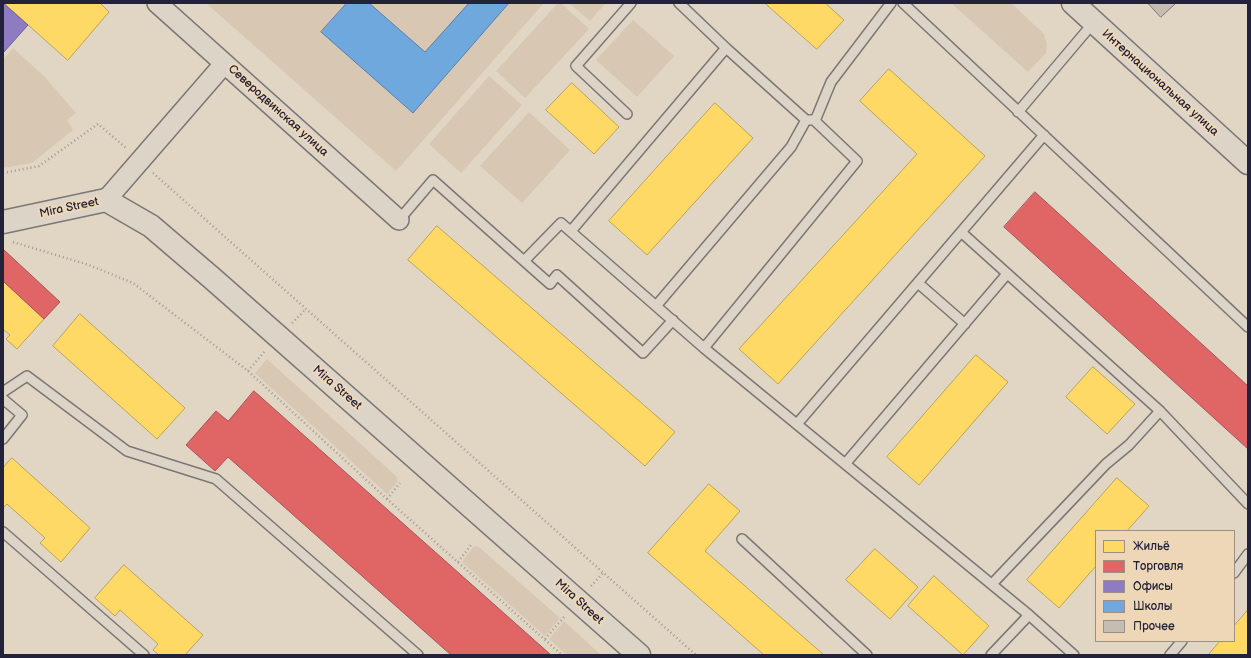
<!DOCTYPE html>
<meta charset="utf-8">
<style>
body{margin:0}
#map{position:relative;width:1251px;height:658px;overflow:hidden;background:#e1d5c4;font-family:"Balsamiq Sans",sans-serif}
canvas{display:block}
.frame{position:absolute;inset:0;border:4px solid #22223b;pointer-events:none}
.legend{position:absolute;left:1095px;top:530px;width:140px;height:112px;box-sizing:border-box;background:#eed7b7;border:1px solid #9c8f85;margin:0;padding:5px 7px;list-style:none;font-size:12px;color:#22223b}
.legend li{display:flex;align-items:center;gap:8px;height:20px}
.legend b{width:20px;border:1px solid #9c8f85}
</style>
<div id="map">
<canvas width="1251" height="658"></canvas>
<div class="frame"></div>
<ul class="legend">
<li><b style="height:11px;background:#ffd966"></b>Жильё</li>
<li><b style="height:11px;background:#e06666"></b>Торговля</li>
<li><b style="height:11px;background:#8e7cc3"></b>Офисы</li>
<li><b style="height:11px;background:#6fa8dc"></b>Школы</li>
<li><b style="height:11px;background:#c6bdb2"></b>Прочее</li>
</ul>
</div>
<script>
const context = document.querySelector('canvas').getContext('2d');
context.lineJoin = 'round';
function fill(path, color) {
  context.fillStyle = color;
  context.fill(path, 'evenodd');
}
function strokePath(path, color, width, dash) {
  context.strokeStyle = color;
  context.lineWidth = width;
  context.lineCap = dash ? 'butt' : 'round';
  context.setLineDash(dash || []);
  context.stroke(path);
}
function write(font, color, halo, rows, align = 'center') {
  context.font = font + ' "Balsamiq Sans",sans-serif';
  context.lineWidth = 4;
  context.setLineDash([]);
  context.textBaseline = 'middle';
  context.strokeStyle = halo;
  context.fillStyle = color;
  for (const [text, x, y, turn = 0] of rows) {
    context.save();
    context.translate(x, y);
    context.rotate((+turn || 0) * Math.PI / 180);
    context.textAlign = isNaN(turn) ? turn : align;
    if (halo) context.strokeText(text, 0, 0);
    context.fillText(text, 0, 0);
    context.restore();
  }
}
const built = new Path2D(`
 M206,3H544L396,171Z
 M558,3H561L589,29L525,98L496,71Z
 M569,3H606L590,21Z
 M951,3H1011L1044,34L1047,45L1046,53L1028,72Z
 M633,20L674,56L637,97L596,60Z
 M13,48L45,77L76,113L67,120L73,130L32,163L3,168V59Z
 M489,76L522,105L461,173L429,144Z
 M529,112L570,150L522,203L480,166Z
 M267,359L396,476L398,481L387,494L255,373Z
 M476,546L479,547L560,618L545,636L462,562L473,547Z
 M564,621L601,655H567L549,639Z`);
const homes = new Path2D(`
 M4,3H100L109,12L68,60Z
 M765,3H825L844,20L817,49Z
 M889,69L985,156L778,384L739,349L917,154L860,101Z
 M572,83L619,127L594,154L546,110Z
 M715,103L753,138L647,255L609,221Z
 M437,226L675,432L645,466L408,260Z
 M3,281L44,319L17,349L6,339L10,335L3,329Z
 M80,314L185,408L157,439L53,346Z
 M976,355L1008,382L919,485L887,457Z
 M1093,367L1135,404L1107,434L1066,397Z
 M12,458L90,528L61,562L40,543L45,538L7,504L3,508V468Z
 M1117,478L1149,506L1127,531H1096V566L1059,608L1027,580Z
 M709,484L740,511L705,551L824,655H764L648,553Z
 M875,549L918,587L890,619L846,580Z
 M124,565L203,635L185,655H159L153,650L158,644L120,610L115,616L95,598Z
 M934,576L989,626L963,655L908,606Z
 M1248,610V655H1208L1220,641H1234V626Z`);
const shops = new Path2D(`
 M1035,192L1248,386V449L1004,227Z
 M3,249L60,302L44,319L3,281Z
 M254,391L551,655H451L228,457L215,471L186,445L216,411L228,421Z`);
const offices = new Path2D(`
 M3,3L28,25L3,53Z`);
const schools = new Path2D(`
 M347,3H369L425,52L469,3H509L413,113L321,32Z`);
const building = new Path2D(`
 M1148,3H1176L1161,17Z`);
const path = new Path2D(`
 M3,173L39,166L98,124L126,148
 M153,173L696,655
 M13,242L89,265L133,283L248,371L387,499L562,655
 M292,323L306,309
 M248,371L265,351
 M387,499L400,483
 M458,562L471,545
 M591,586L603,573
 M545,639L564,617`);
const service = new Path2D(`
 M679,3L726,48
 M903,3L1248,327
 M1018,112L1094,22
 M627,114L576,66L631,3
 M399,220L433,180L524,261L561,223L704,348L1029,615L1074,655
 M571,231L726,48L806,120
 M961,232L1160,411L1248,504
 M524,261L550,284L557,275L643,353L673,320
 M918,283L965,324
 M656,306L791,147L806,120H812
 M704,348L857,161L815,121L831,82L891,3
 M3,392L27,376L127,451L216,479L418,655
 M3,399L22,415L3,439
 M797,424L1044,135
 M845,464L1007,274
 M3,532L144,655
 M742,539L867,655
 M1234,573L1248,554
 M992,584L1106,464L1129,445L1160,411
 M991,655L1029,615
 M1170,655L1182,641`);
const minor = new Path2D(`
 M157,3L399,220
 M106,200L224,64`);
const secondary = new Path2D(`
 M1073,3L1248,163
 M3,222L106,200L151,226L213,279L639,655`);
const streetNames = [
 ["Интернациональная улица",1160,83,42],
 ["Северодвинская улица",278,111,42],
 ["Mira Street",69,208,-12],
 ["Mira Street",337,388,41],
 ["Mira Street",579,602,42]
];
fill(built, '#d8c8b3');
fill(homes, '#ffd966');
strokePath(homes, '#bda259', 1);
fill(shops, '#e06666');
strokePath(shops, '#a75259', 1);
fill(offices, '#8e7cc3');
strokePath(offices, '#6e619a', 1);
fill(schools, '#6fa8dc');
strokePath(schools, '#5880ac', 1);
fill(building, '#c6bdb2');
strokePath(building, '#7c7774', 1);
strokePath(service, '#7c7774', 12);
strokePath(minor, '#7c7774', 22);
strokePath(secondary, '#7c7774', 25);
strokePath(path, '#a09a94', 2.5, [1, 3]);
strokePath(service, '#ddd4c8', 9);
strokePath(minor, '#ddd4c8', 19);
strokePath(secondary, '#ddd4c8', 22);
write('12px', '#22223b', '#eed7b7', streetNames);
</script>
